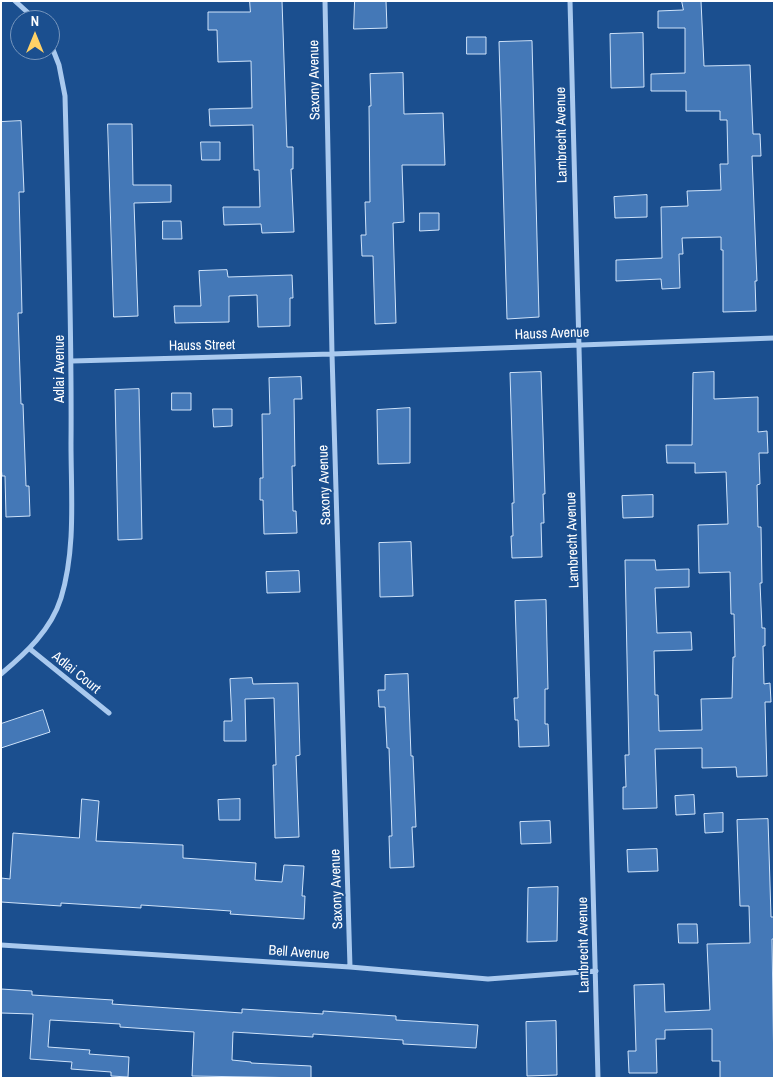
<!DOCTYPE html>
<style>
body{margin:0}
#map{position:relative;width:775px;height:1079px;overflow:hidden;background:#1b4f8f;font-family:"Archivo Narrow",sans-serif}
canvas{display:block}
.frame{position:absolute;inset:0;border:2px solid #fff;pointer-events:none}
.north{position:absolute;left:10px;top:10px;width:50px;height:50px;box-sizing:border-box;background:#1b4f8f;border:1px solid #7695bc;border-radius:50%;rotate:0deg;font-size:14px;font-weight:700;line-height:20px;text-align:center;color:#fff}
.north::after{content:'';display:block;margin:auto;width:18px;height:22px;background:#ffd166;clip-path:polygon(50% 0,100% 100%,50% 72%,0 100%)}
</style>
<div id="map">
<canvas width="775" height="1079"></canvas>
<div class="frame"></div>
<div class="north">N</div>
</div>
<script>
const context = document.querySelector('canvas').getContext('2d');
context.lineJoin = 'round';
function fill(path, color) {
  context.fillStyle = color;
  context.fill(path, 'evenodd');
}
function strokePath(path, color, width, dash) {
  context.strokeStyle = color;
  context.lineWidth = width;
  context.lineCap = dash ? 'butt' : 'round';
  context.setLineDash(dash || []);
  context.stroke(path);
}
function write(font, color, halo, rows, align = 'center') {
  context.font = font + ' "Archivo Narrow",sans-serif';
  context.lineWidth = 4;
  context.setLineDash([]);
  context.textBaseline = 'middle';
  context.strokeStyle = halo;
  context.fillStyle = color;
  for (const [text, x, y, turn = 0] of rows) {
    context.save();
    context.translate(x, y);
    context.rotate((+turn || 0) * Math.PI / 180);
    context.textAlign = isNaN(turn) ? turn : align;
    if (halo) context.strokeText(text, 0, 0);
    context.fillText(text, 0, 0);
    context.restore();
  }
}
const building = new Path2D(`
 M250,1H282L287,147H293V169H291L294,232L262,233L261,224L224,225L223,207H260L259,170H254L253,125L210,126L209,109L252,108L251,61L218,62L217,30H208V12H250Z
 M355,1H386L387,28L354,29Z
 M682,1H701L704,66L750,65L753,134H760L761,156H752L757,281H755L756,311L723,312V250H721V237L682,238L683,254H679L680,288L662,289L661,279L616,281V260L662,258L661,207L688,206L687,191L721,190L720,164H728L727,120H720V111H686V91H651V74L685,73V28H658V11L683,10Z
 M643,33L644,87L611,88L610,34Z
 M467,37H486V54H467Z
 M532,41L539,317L507,319L499,42Z
 M403,73L404,114L443,113L445,165H402L404,222L393,223L396,323L375,324L373,256H362L361,235H366L365,202H370L369,106H371L370,74Z
 M21,121L24,192H19L22,313H18L21,404H23L26,486H29L30,516L6,517L5,476H2L1,467V122Z
 M108,124H132L133,185H171V202L134,203L138,316L114,317Z
 M201,142H220V160H202Z
 M647,195V217L615,218L614,197Z
 M420,213H439V230L420,231Z
 M163,221H181L182,239H163Z
 M227,270L228,277L292,275L293,298H290V326L258,327L257,295L229,296V322L175,323L174,306H201L199,271Z
 M541,372L545,494H543L544,523H541L542,557L512,558L511,536H513L512,503H514L510,373Z
 M714,372V399L758,397V432L767,431L768,453H759L760,484L757,485L758,527H761L762,583H760L762,628H765V646H763L764,684L770,683L771,702H765L767,776L737,777L736,767L702,768V748L655,749L657,808L623,809V787H626L625,755H629L625,560H655L656,570L689,569V587L655,588L657,633L691,632L692,650L654,651L655,695H658L659,731L702,730L701,699L732,698L733,657H735L734,614H731L730,572L699,573L698,525L728,524L726,472L695,473V463H667L666,445H692L693,373Z
 M301,377L302,399H294L295,466H292L293,511H296L297,533L264,534L263,500H260V478H263L262,414H270L269,378Z
 M139,389L142,539L118,540L115,390Z
 M172,393H191V410H172Z
 M410,408V463L378,464L377,410Z
 M213,409H232V426L214,427Z
 M653,495V517L623,518L622,496Z
 M411,542L413,596L380,597L379,543Z
 M299,571L300,592L267,593L266,572Z
 M546,600L548,689H545V724H548L549,746L519,747L518,720H515L514,698H518L515,601Z
 M408,674L411,756H413L416,827H412L414,867L390,868L389,836H392L389,748H387L385,707H379L378,690H385V675Z
 M252,678L253,684L298,683L300,755L296,756L299,837L275,838L273,765H276L274,698L245,699L246,741H224V721H232L230,679Z
 M43,710L50,732L1,748V724Z
 M694,795L695,814L676,815L675,796Z
 M82,799L99,801L96,841L183,845V858L256,863L255,880L282,882L284,865L304,866L302,896H305L304,919L230,914L231,911L141,905V908L61,903V906L1,902V878L10,879L13,833L79,838Z
 M240,799V820H219L218,800Z
 M723,813V832L705,833L704,814Z
 M768,819L771,917H774V939H772L774,1078H720V1061H712V1029H709L665,1030V1039H656L657,1073H629L628,1051H636L634,985L664,984L665,1012L710,1010L707,944L750,943L749,906H740L737,820Z
 M550,821L551,843L521,844L520,822Z
 M657,849L658,871L628,872L627,850Z
 M558,887L557,941L527,942L528,888Z
 M678,924H697L698,943H679Z
 M1,989L32,991V995L113,1000L112,1004L242,1013V1009L323,1014V1011L396,1016V1020L478,1025L476,1048L403,1044V1040L313,1034V1037L233,1032L232,1060L251,1062V1063L311,1066V1078L192,1076L194,1032L120,1027V1024L50,1020L48,1047L90,1050L89,1054L129,1057L128,1077L111,1076V1072L71,1069L72,1062L30,1059L33,1014L1,1013Z
 M556,1021L557,1075L527,1076L526,1022Z`);
const street = new Path2D(`
 M15,1L36,20
 M325,1L332,354L350,967
 M570,1L598,1078
 M72,361L332,354L774,338
 M30,649L109,713
 M1,674C26,653 51,630 61,598C76,549 71,494 71,444C72,328 68,212 65,96L59,65L50,42
 M1,945L350,967L488,979L596,971`);
const streetNames = [
 ["Saxony Avenue",315,80,-91],
 ["Lambrecht Avenue",562,135,-91],
 ["Hauss Avenue",552,334,-2],
 ["Hauss Street",202,346,-1],
 ["Adlai Avenue",60,369,-90],
 ["Saxony Avenue",325,485,-92],
 ["Lambrecht Avenue",573,540,-92],
 ["Adlai Court",76,673,39],
 ["Saxony Avenue",337,889,-92],
 ["Lambrecht Avenue",584,945,-91],
 ["Bell Avenue",299,953,4]
];
fill(building, '#4478b7');
strokePath(building, '#cfe3fa', 1);
strokePath(street, '#a9c9ee', 5);
write('14px', '#fff', '#1b4f8f', streetNames);
</script>
